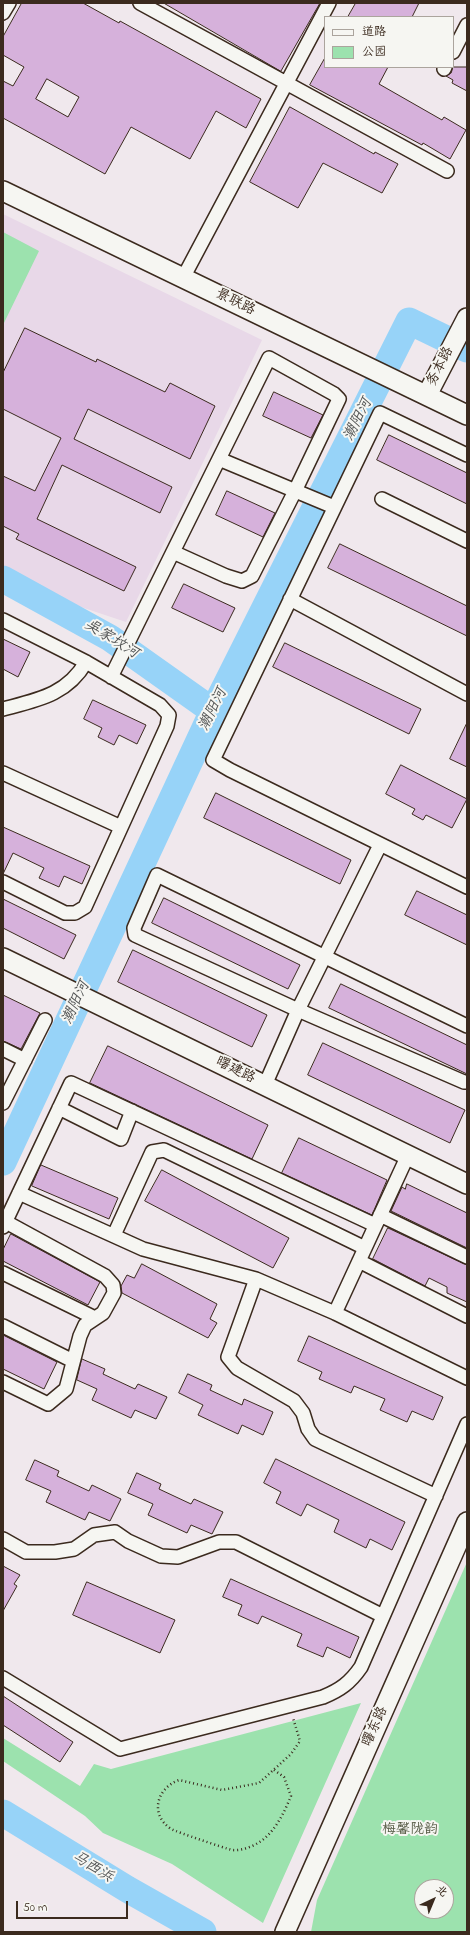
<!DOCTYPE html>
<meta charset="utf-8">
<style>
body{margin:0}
#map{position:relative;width:470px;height:1935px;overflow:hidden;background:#f0e8ed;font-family:"Indie Flower","LXGW WenKai TC",sans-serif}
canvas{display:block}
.frame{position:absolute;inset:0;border:4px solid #3b2a1e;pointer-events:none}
.legend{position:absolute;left:324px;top:16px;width:130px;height:52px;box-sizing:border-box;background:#f6f6f2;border:1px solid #aba49d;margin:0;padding:5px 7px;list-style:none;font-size:12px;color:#3b2a1e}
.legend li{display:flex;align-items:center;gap:8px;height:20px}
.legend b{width:20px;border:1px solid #aba49d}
.north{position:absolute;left:414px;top:1879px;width:40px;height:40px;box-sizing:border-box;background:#f6f6f2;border:1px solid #aba49d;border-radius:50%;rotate:44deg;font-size:11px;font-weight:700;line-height:16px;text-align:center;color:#3b2a1e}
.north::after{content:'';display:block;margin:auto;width:14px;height:18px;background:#3b2a1e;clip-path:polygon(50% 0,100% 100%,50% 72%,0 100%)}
.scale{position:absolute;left:16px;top:1901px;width:112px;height:18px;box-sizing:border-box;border:2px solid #3b2a1e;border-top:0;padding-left:5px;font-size:12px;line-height:14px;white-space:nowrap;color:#3b2a1e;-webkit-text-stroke:3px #f6f6f2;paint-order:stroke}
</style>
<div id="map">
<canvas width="470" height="1935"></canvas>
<div class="frame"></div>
<ul class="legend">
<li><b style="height:5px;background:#f6f6f2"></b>道路</li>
<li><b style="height:11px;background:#9ce2ae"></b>公园</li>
</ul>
<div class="north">北</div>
<div class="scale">50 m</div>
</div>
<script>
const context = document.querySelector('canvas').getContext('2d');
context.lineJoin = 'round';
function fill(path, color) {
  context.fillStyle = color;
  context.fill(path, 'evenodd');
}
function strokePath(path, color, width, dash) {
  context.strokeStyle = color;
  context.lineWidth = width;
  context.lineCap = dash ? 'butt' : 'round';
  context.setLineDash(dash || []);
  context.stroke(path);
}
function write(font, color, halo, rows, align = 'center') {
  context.font = font + ' "Indie Flower","LXGW WenKai TC",sans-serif';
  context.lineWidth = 4;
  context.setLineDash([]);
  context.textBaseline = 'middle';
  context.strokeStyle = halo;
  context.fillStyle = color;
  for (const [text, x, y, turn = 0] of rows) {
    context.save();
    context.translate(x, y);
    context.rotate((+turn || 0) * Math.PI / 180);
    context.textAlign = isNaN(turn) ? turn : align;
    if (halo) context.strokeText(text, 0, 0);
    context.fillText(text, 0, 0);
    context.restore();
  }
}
const built = new Path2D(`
 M3,214L262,340L126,622L75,605L3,569Z`);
const green = new Path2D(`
 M3,232L39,251L3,325Z
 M467,1562V1932H311L317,1900ZM422,1887H446V1911H422Z
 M361,1703L263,1923L172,1864L103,1833L85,1816L3,1761V1738L80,1786L94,1764L111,1769Z`);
const river = new Path2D(`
 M3,579L110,638L213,711
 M3,1162L213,711L409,321L467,349
 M3,1813L127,1889L203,1932`);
const building = new Path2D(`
 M22,3H83L119,23L120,21L261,99L246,128L216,111L190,159L131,127L105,174L3,118V81L13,86L24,67L3,55V37ZM47,79L79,97L68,117L36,99Z
 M164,3H320L281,71Z
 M356,3H419L412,17H348Z
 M325,58V67H388L379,84L442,120L444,117L466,130L450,159L423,143L422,145L310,85Z
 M453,67H467V91L452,83L453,80L446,76L451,73Z
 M290,107L374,154L375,152L398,164L382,193L323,163L298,208L250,182Z
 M25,328L96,362L97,359L165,392L170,383L215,406L190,459L88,409L74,439L172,487L160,513L62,465L37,519L136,567L124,591L16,539L19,534L3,526V476L35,491L61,438L3,409V373Z
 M274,392L323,415L311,438L263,416Z
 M389,435L467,473V504L377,460Z
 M227,491L275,513L263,537L216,515Z
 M340,544L467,606V636L328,568Z
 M184,584L235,608L223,632L172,608Z
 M3,639L30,652L18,677L3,669Z
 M285,643L421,709L409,734L273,667Z
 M93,700L146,725L137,744L119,735L114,745L98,737L102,728L84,719Z
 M467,723V767L450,759Z
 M401,765L467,799L452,828L426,815L423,820L412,814L415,809L386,794Z
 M216,793L351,860L340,884L204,818Z
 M3,827L90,866L82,884L64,876L59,887L39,878L44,868L13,853L3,874Z
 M417,891L467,915V945L405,915Z
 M164,898L300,965L288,989L152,923Z
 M3,899L76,935L64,959L3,928Z
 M133,950L267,1015L252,1047L118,982Z
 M341,984L467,1045V1074L329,1008Z
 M3,995L40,1013L21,1049L3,1041Z
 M323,1043L465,1110L450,1143L308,1075Z
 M108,1046L268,1125L252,1159L90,1083Z
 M299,1138L387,1180L372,1215L282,1173Z
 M41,1165L118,1198L109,1219L32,1186Z
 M162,1170L289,1238L273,1268L145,1201Z
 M407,1184L467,1213V1248L391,1211L402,1187L405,1189Z
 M388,1228L467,1265V1302L447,1293V1287L429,1278L425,1286L373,1259Z
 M11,1234L100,1282L88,1305L3,1261V1250Z
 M142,1264L217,1304L210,1319L217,1323L208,1338L122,1293L121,1286L127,1275L134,1278Z
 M3,1335L57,1362L44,1389L3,1369Z
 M309,1336L443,1397L433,1420L412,1411L407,1422L380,1410L385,1399L354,1386L351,1393L319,1379L322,1372L298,1361Z
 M82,1359L105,1369L103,1374L135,1389L138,1384L167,1397L156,1419L135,1410L131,1418L92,1400L97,1389L77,1380Z
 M188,1374L212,1385L210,1390L242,1405L244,1399L273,1412L263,1435L242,1425L238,1434L198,1415L203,1405L179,1393Z
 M276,1459L405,1522L392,1550L370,1539L366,1548L334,1532L339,1520L307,1504L301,1516L276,1503L281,1492L264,1483Z
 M35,1460L59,1471L57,1476L89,1491L92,1485L121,1499L110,1521L89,1512L85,1520L46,1502L51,1491L26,1480Z
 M137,1473L161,1484L159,1489L191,1504L194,1499L223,1512L212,1534L191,1525L187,1533L148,1515L153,1504L128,1493Z
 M3,1566L20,1575L14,1584L17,1586L3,1611Z
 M231,1579L359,1637L350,1658L327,1647L323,1657L297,1646L302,1634L262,1616L258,1624L238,1615L242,1605L223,1597Z
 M87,1582L175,1620L160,1653L73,1615Z
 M3,1696L73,1742L60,1762L3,1725Z`);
const path = new Path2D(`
 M274,1770L284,1777L291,1796C284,1813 274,1834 258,1843C251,1847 241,1851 232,1850C224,1848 177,1832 171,1829C149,1814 157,1788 179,1780L222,1790L259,1783L291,1754L300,1741L293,1718`);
const street = new Path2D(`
 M140,3L447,171
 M3,13L9,3
 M453,52L467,25
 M444,69L445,67
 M183,278L329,3
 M467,455L380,413L213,760L230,770L467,887
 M219,459L334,507
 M382,499L467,541
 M290,599L467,694
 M3,620L86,662L160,705L169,715L167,726L85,907L75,913H65L3,882
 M111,677L269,358L334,394L339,399L295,491L252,576L242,581L226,576L173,552
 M3,709C37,700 67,695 86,662
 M3,773L121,827
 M467,1026L157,875L134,928L135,935L298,1010L464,1082H467
 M3,1049L25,1060
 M265,1085L298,1010L380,845
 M3,1103L45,1020
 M59,1108L121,1139L132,1111
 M19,1193L143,1249L256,1279L335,1313L467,1378
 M380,1215L467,1257
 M3,1227L71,1083L375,1225
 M114,1235L152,1152L164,1150L365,1248
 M359,1261L467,1316
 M3,1273L95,1318
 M256,1279L228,1357L237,1368L294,1401L303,1413L308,1429L315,1439L436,1496
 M335,1313L408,1155
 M3,1326L73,1361
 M3,1382L48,1404L66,1389L80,1336L85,1325L103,1313L114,1293L113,1285L105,1276L6,1222
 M3,1539L26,1552H55L74,1549L94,1535L115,1532L128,1541L161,1556L178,1557L219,1542H236L383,1616
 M3,1678L120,1749L323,1697C340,1690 350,1683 361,1667L467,1424`);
const secondary = new Path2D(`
 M3,191L467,415
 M427,395L467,318
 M3,958L467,1184
 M285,1932L467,1522`);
const streetNames = [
 ["景联路",235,303,26],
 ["务本路",441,367,-63],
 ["曙建路",235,1071,26],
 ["曙东路",376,1727,-66]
];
const parkNames = [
 ["梅馨陇韵",410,1831]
];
const waterNames = [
 ["潮阳河",359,420,-63],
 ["吴家坟河",111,640,32],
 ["潮阳河",214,710,-64],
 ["潮阳河",77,1003,-65],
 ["马西浜",92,1868,32]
];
fill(built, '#e8d8e8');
fill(green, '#9ce2ae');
strokePath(river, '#97d3f8', 27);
fill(building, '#d6b1db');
strokePath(building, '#3b2a1e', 1);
strokePath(street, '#3b2a1e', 16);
strokePath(secondary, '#3b2a1e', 22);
strokePath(path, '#3b2a1e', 2.5, [1, 3]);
strokePath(street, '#f6f6f2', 13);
strokePath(secondary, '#f6f6f2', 19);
write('14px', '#3b2a1e', '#f6f6f2', streetNames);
write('14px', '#535842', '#f6f6f2', parkNames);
write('italic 15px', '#525454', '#f6f6f2', waterNames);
</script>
